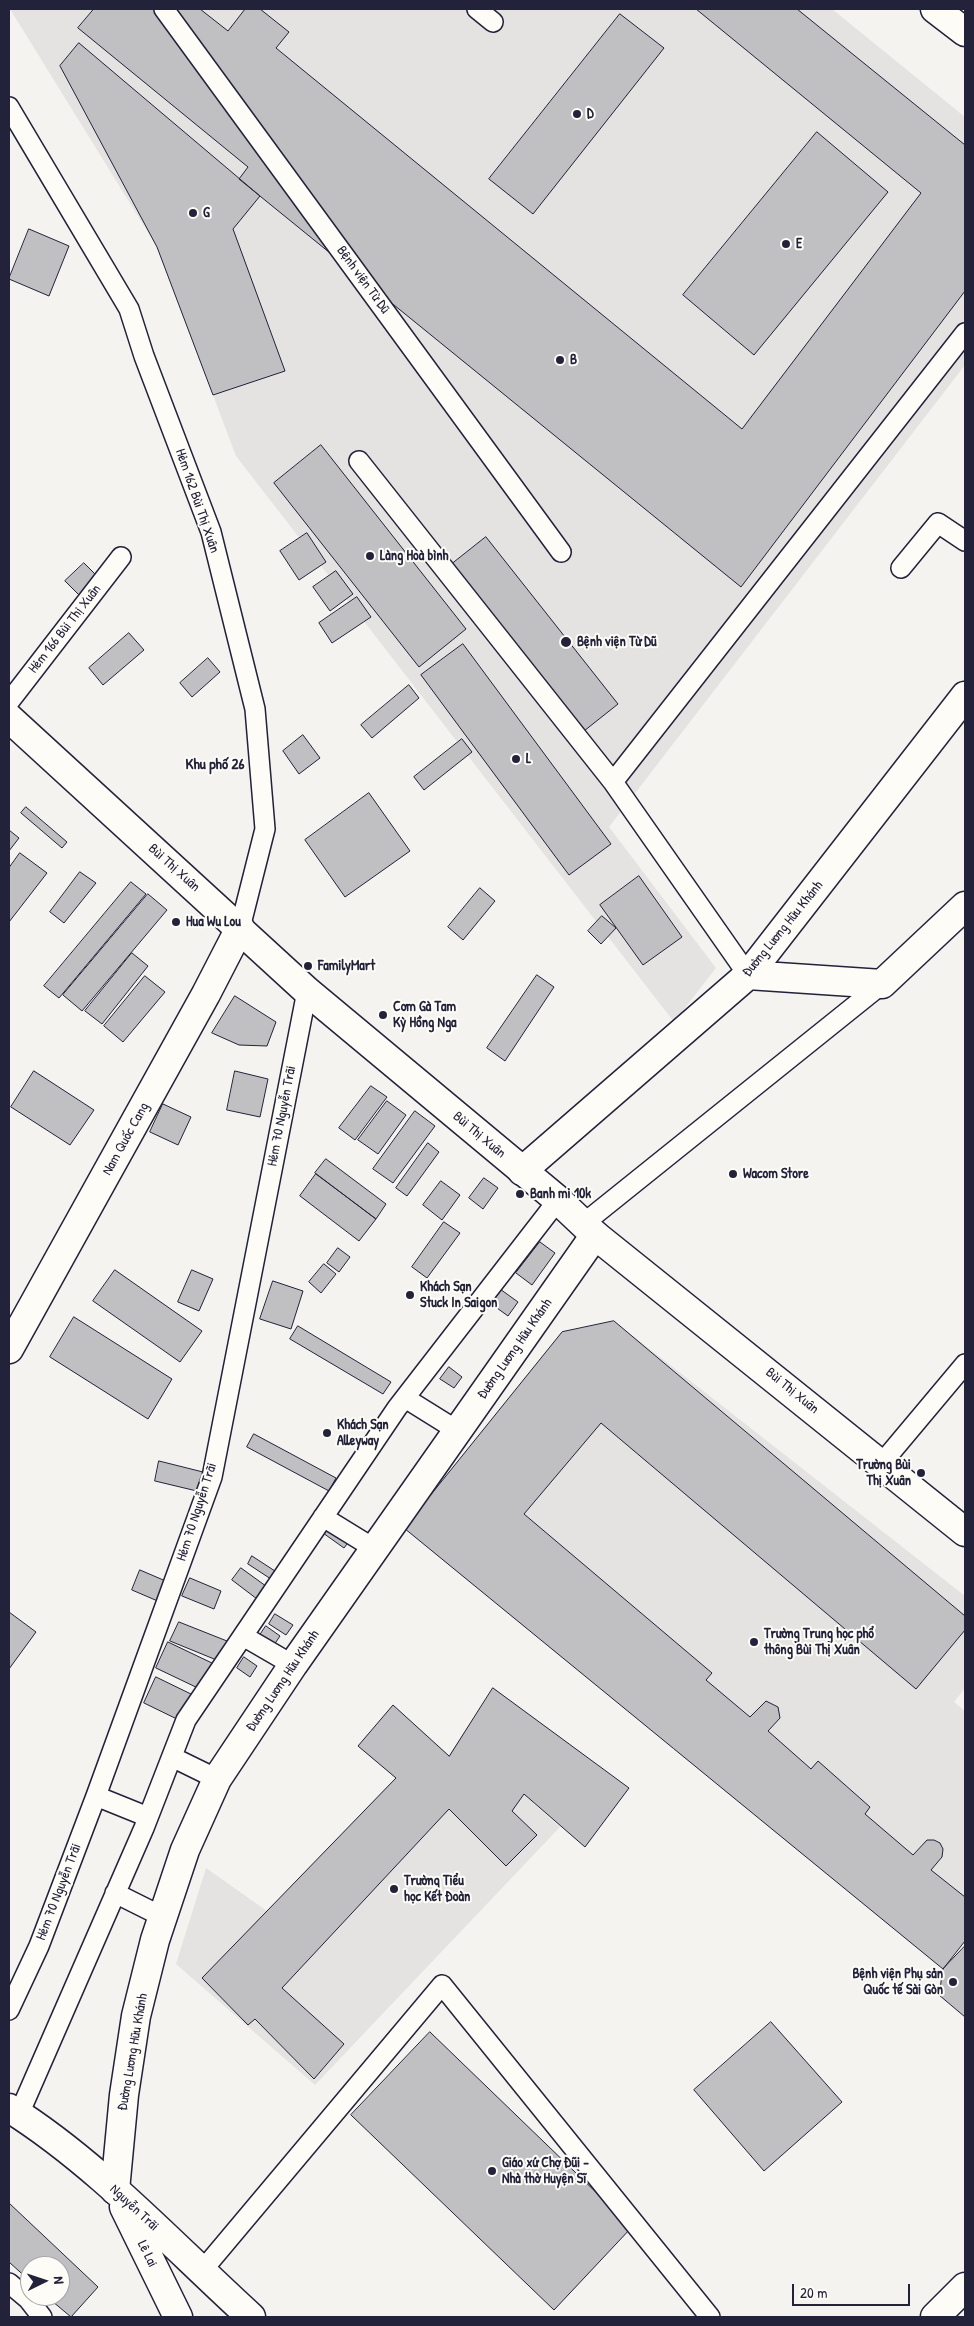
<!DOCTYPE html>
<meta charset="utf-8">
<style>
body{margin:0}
#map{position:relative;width:974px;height:2326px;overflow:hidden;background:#f4f3ef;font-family:"Patrick Hand",sans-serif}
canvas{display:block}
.frame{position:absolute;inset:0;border:10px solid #22223b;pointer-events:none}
.north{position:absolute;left:20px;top:2256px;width:50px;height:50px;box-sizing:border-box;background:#fdfcf7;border:1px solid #a5a5ac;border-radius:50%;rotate:86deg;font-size:14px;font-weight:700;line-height:20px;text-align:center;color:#22223b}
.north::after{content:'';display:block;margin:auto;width:18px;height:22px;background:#22223b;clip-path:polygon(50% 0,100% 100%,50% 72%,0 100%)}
.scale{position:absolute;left:792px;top:2284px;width:118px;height:22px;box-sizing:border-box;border:2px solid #22223b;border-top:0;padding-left:6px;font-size:15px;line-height:18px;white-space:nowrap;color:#22223b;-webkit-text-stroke:4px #fdfcf7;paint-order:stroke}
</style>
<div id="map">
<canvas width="974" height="2326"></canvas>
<div class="frame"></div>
<div class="north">N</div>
<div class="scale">20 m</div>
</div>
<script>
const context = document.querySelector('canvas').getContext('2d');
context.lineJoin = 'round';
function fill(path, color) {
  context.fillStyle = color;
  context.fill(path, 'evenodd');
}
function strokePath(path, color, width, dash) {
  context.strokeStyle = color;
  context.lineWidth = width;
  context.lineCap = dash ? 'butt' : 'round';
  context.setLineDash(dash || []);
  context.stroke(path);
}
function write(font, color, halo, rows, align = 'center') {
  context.font = font + ' "Patrick Hand",sans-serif';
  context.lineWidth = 4;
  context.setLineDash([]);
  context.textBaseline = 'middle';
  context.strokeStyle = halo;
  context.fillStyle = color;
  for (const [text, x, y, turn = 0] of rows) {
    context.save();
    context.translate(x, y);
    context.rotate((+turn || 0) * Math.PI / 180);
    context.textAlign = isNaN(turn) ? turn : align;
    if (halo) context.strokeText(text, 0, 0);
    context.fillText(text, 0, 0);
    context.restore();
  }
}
const built = new Path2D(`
 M10,9H832L965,117V365L609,827L716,968L674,1022L236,456L157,247Z
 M614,1321L965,1596V1688L954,1702L965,1711V1941L943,1969L404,1528L562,1332Z
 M493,1688L577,1750L533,1803L560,1827L315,2085L176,1964L206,1868L267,1911L395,1778L358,1746L393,1705L449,1755Z`);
const building = new Path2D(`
 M94,9H200L228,31L245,9H260L289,32L276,48L742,429L921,193L696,9H797L965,145V291L741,587L239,179L248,167L78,28Z
 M620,14L664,48L533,214L489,179Z
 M79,43L260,196L233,229L285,371L213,395L157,247L60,66Z
 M817,132L888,192L754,355L683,295Z
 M29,229L69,246L49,296L9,279Z
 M321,445L466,629L419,667L274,483Z
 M307,533L326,562L299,580L280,551Z
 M486,537L618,704L584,731L452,564Z
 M84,563L101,580L83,599L65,581Z
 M336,571L353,594L330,611L313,587Z
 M357,597L371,617L332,643L319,623Z
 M129,633L144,650L103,685L89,668Z
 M463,644L611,844L569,875L421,675Z
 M208,658L220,672L192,697L180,683Z
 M409,685L419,698L372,738L361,725Z
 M303,735L320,758L299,774L283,751Z
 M462,739L472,752L424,790L414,777Z
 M369,793L410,851L345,897L305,840Z
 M26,807L67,842L62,848L21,813Z
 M9,830L19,838L9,851Z
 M20,853L47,873L9,922V868Z
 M80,872L96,883L64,923L50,912Z
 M639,876L682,937L643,965L600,905Z
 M131,882L146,894L59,998L44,986Z
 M480,888L495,901L463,940L448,927Z
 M148,894L167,910L82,1011L63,995Z
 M602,916L616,928L601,944L588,931Z
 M132,953L148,966L102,1024L85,1011Z
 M537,975L554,987L505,1061L487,1048Z
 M145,976L165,992L123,1042L104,1026Z
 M235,996L276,1022L267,1046L239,1045L212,1033Z
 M34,1071L94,1110L70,1145L11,1107Z
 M235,1071L268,1079L260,1117L227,1110Z
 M371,1086L387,1097L355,1140L339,1128Z
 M387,1101L406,1115L378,1154L358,1140Z
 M163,1104L191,1117L178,1145L150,1132Z
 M415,1111L435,1126L393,1183L373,1169Z
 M428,1143L439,1152L407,1196L396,1188Z
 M326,1159L386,1204L376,1219L315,1173Z
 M316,1174L376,1219L359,1241L300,1196Z
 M484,1178L498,1188L483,1209L469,1198Z
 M441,1181L460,1195L442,1220L423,1205Z
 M444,1222L460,1233L427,1278L412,1267Z
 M540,1242L555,1253L532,1285L516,1273Z
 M338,1248L350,1257L339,1272L327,1263Z
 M324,1264L336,1274L321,1293L309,1282Z
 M115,1270L202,1331L180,1362L93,1301Z
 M192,1270L213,1279L199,1311L178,1302Z
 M273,1281L303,1291L291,1329L260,1319Z
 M500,1289L518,1302L508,1316L490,1303Z
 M74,1317L172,1379L148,1419L50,1357Z
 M614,1321L965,1616V1630L916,1689L601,1423L524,1514L712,1673L706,1680L750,1717L766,1701L778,1707L780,1718L768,1731L811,1769L818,1761L870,1807L865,1814L913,1855L927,1840H934L940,1843L943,1849L942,1857L931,1870L965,1897V1941L943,1969L404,1528L562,1332Z
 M298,1326L391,1382L383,1394L290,1339Z
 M449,1367L462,1377L454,1388L440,1379Z
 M254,1434L336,1478L329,1491L247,1447Z
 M159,1461L207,1473L201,1492L155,1481Z
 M333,1519L354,1535L344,1548L323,1533Z
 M252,1556L278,1573L274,1581L248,1564Z
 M241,1568L270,1589L261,1602L232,1580Z
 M140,1570L168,1582L160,1602L132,1590Z
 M190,1578L221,1591L214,1609L182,1596Z
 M9,1612L36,1632L9,1669Z
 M275,1614L293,1625L286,1635L269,1624Z
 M179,1622L227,1641L219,1661L170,1641Z
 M266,1626L280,1636L274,1645L260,1635Z
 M168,1642L214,1664L202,1690L156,1668Z
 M244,1657L257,1666L250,1677L237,1668Z
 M156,1677L193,1695L181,1721L144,1703Z
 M493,1688L629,1788L585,1847L524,1794L512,1811L537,1835L506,1866L449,1809L282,1988L344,2044L314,2079L255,2019L248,2025L202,1978L396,1778L358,1746L393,1705L449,1756Z
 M965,1946V2017L939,1995L943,1969Z
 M771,2022L842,2102L764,2171L694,2090Z
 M430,2032L632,2227L554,2310L351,2115Z
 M9,2203L98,2287L71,2317L46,2296H60V2266H30V2281L9,2262Z`);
const lane = new Path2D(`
 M164,9L561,552
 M477,9L493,22
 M9,107L129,309L144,356L211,532L255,709L265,829L240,928
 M359,461L613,782L748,975
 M901,568L938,523L965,541
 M9,702L121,557
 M613,782L965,333
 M583,1224L882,984
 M405,1398L458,1431
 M882,1463L965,1364
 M323,1517L375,1549
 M243,1636L293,1665
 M172,1757L217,1779
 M96,1796L148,1817
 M115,1893L163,1917
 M9,2010L39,1946L96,1796L212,1477L307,991
 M19,2114L144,1828L186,1720L397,1408L558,1200
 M201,2272L442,1985L710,2317
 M9,2283L28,2299L42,2317`);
const street = new Path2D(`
 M748,975L882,984L965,906
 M522,1171L748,975L965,696
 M9,1349L206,994L240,928
 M115,2190L124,2095L136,2016L155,1940L185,1850L217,1779L293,1665L595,1235`);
const secondary = new Path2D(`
 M9,718L307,991L558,1200L595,1235L965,1532
 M9,2108C97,2163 174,2247 251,2317
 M124,2207L178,2317
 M935,2317L965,2287`);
const primary = new Path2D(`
 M935,9L965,32`);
const markers = [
 [577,114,5,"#22223b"],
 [193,213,5,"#22223b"],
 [786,244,5,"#22223b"],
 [560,360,5,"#22223b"],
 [370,556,5,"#22223b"],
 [566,642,6,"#22223b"],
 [516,759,5,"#22223b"],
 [176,922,5,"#22223b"],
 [308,966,5,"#22223b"],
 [383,1015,5,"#22223b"],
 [733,1174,5,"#22223b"],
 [520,1194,5,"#22223b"],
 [410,1295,5,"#22223b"],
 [327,1433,5,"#22223b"],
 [921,1473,5,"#22223b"],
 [754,1642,5,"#22223b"],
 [394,1889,5,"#22223b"],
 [953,1982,5,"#22223b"],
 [492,2171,5,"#22223b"]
];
const poiNames = [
 ["D",587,114],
 ["G",203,213],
 ["E",796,244],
 ["B",570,360],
 ["Làng Hoà bình",380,556],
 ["Bệnh viện Từ Dũ",577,642],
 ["L",526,759],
 ["Hua Wu Lou",186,922],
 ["FamilyMart",318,966],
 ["Cơm Gà Tam",393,1007],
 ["Kỳ Hồng Nga",393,1023],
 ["Wacom Store",743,1174],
 ["Banh mi 10k",530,1194],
 ["Khách Sạn",420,1287],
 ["Stuck In Saigon",420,1303],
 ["Khách Sạn",337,1425],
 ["Alleyway",337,1441],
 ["Trường Bùi",911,1465,"right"],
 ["Thị Xuân",911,1481,"right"],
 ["Trường Trung học phổ",764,1634],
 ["thông Bùi Thị Xuân",764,1650],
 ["Trường Tiểu",404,1881],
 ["học Kết Đoàn",404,1897],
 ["Bệnh viện Phụ sản",943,1974,"right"],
 ["Quốc tế Sài Gòn",943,1990,"right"],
 ["Giáo xứ Chợ Đũi -",502,2163],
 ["Nhà thờ Huyện Sĩ",502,2179]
];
const streetNames = [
 ["Bệnh viện Từ Dũ",363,280,54],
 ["Hẻm 162 Bùi Thị Xuân",197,501,71],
 ["Hẻm 166 Bùi Thị Xuân",65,629,-52],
 ["Bùi Thị Xuân",174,868,42],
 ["Đường Lương Hữu Khánh",783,929,-51],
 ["Hẻm 70 Nguyễn Trãi",282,1116,-79],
 ["Bùi Thị Xuân",479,1135,40],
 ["Nam Quốc Cang",126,1139,-61],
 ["Đường Lương Hữu Khánh",515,1349,-55],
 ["Bùi Thị Xuân",792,1391,39],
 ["Hẻm 70 Nguyễn Trãi",197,1512,-72],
 ["Đường Lương Hữu Khánh",283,1681,-56],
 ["Hẻm 70 Nguyễn Trãi",59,1892,-69],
 ["Đường Lương Hữu Khánh",133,2052,-80],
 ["Nguyễn Trãi",134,2208,43],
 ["Lê Lai",147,2254,64]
];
const neighbourhoodNames = [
 ["Khu phố 26",215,765]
];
fill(built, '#e4e3e2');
fill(building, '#c0bfc2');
strokePath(building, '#22223b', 1);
strokePath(lane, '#22223b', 22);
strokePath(street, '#22223b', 31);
strokePath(secondary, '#22223b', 31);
strokePath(primary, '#22223b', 31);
strokePath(lane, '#fdfcf7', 19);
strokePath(street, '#fdfcf7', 28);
strokePath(secondary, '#fdfcf7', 28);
strokePath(primary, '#fdfcf7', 28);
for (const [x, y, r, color] of markers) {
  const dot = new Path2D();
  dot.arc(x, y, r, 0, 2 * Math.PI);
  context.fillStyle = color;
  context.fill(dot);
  strokePath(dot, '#fdfcf7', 2);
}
write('bold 14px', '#22223b', '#fdfcf7', poiNames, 'left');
write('14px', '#22223b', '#fdfcf7', streetNames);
write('bold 15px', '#22223b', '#fdfcf7', neighbourhoodNames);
</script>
